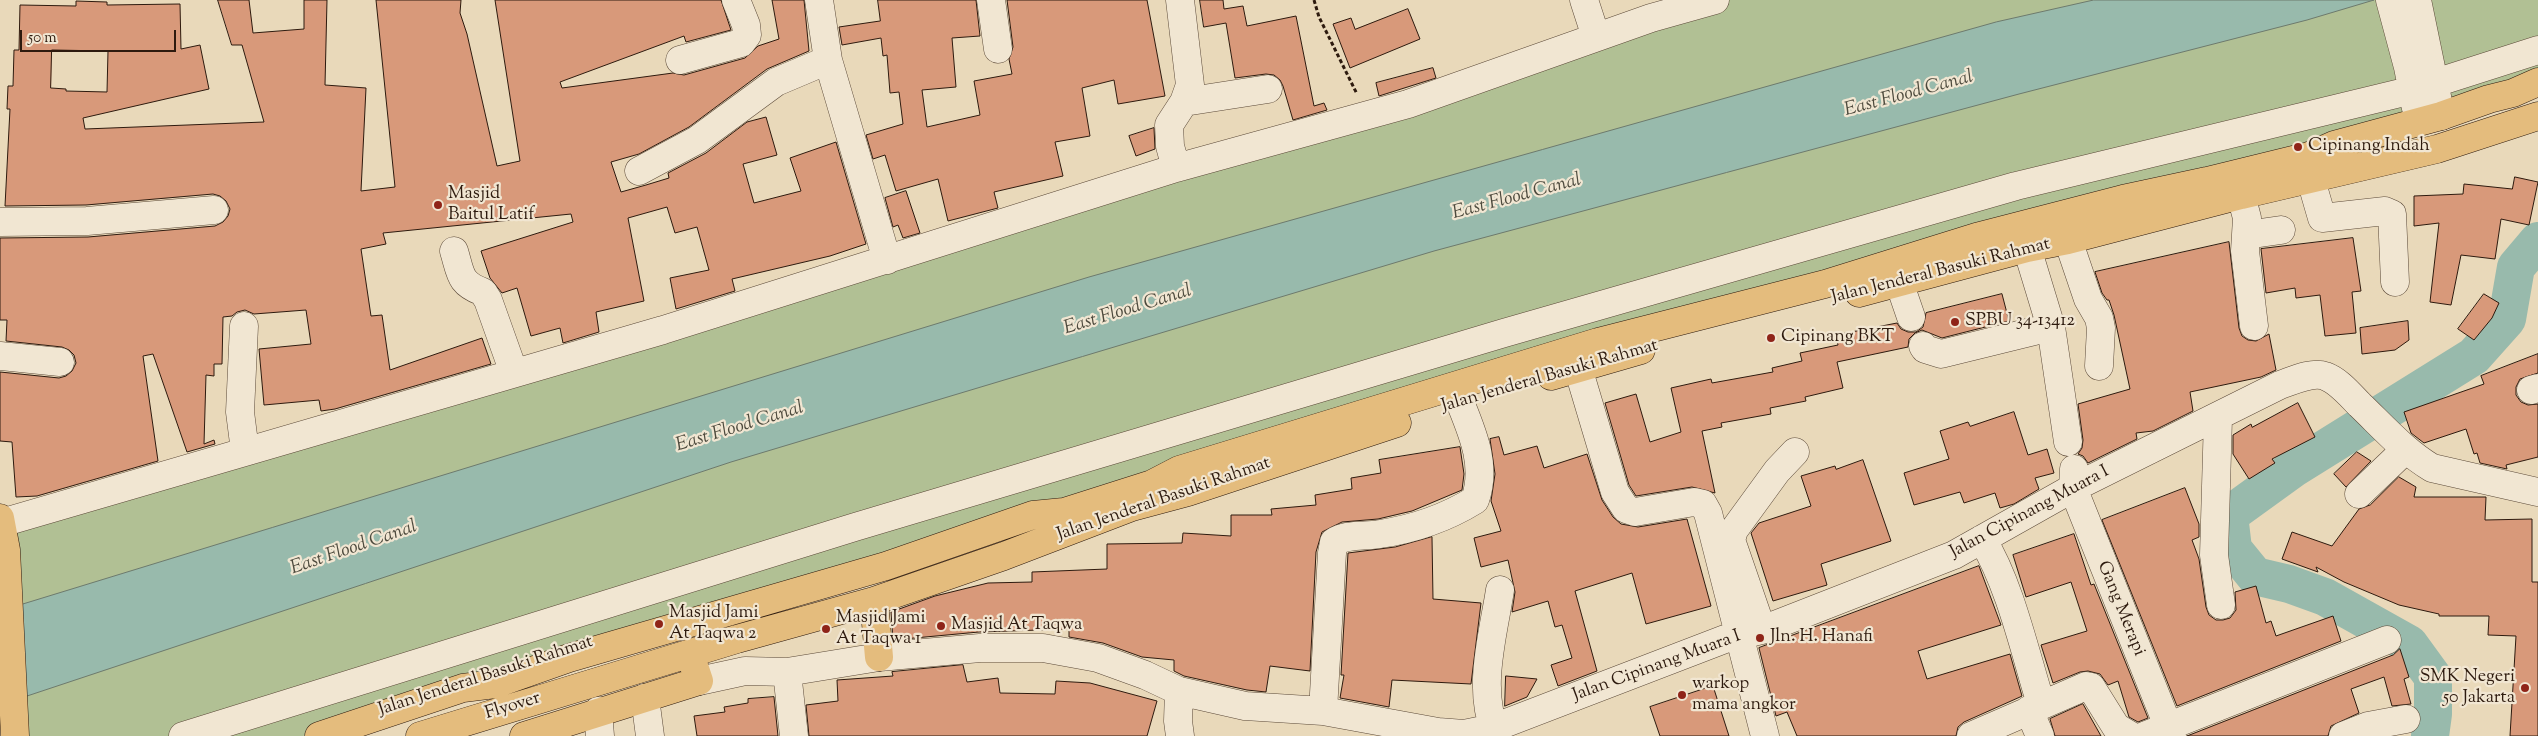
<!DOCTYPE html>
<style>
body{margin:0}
#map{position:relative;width:2538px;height:736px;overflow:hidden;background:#e9d9ba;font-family:"Sorts Mill Goudy",serif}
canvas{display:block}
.scale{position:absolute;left:20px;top:30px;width:156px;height:22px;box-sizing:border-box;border:2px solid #2d1a0e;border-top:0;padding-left:6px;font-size:15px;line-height:18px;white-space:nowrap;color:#2d1a0e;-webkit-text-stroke:4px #f1e6d2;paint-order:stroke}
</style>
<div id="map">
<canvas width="2538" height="736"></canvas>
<div class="scale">50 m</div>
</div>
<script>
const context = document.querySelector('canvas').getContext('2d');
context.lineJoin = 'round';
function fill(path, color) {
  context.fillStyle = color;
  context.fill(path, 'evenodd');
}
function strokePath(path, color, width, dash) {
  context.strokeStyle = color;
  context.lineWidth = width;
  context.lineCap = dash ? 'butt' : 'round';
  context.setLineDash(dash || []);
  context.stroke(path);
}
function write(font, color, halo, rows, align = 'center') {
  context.font = font + ' "Sorts Mill Goudy",serif';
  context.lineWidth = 4.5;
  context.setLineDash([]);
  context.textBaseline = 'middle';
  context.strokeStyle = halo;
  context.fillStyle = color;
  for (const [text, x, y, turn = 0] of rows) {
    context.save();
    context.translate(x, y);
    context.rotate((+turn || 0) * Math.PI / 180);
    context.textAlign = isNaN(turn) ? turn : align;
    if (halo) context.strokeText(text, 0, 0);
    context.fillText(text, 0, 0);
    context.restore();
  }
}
const green = new Path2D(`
 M1715,0H2390L2417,122L2159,190L303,736H14L1,523Z
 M2417,0H2538V82L2441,116Z`);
const water = new Path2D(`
 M2094,0H2374L2307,20L2019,94L1434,251L731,462L0,705V611L1089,277L1996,22Z`);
const river = new Path2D(`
 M2430,736L2433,714V677L2409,644L2325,597L2289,584L2255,576L2233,549L2229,515L2294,468L2474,356L2507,319L2516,267L2538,241`);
const building = new Path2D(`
 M218,0H249L253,33L304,29V0H327L325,85L366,88L361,191L395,187L376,0H461L460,13L467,34L497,166L520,161L495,0H721L731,30L686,42L684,36L560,82L562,88L673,73L684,75L745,58L758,46L779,39L772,0H804L809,51L767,69L689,127L639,154L611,162L621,192L646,185L669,178L668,173L706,153L747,122L766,117L777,155L743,164L754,203L801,191L790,158L836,142L866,244L830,256L732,279L735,291L676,309L670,278L709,270L697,227L675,233L667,207L628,218L644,301L596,312L599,332L563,343L560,328L531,336L517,288L502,293L490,278L481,251L573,222L571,214L383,233L386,244L361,249L371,316L382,315L390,370L482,338L491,364L335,409L321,411L319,400L264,405L259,349L311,344L306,310L254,314L245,310L237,312L232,316L223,317L222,364H214V376L206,375L204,444L214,440L215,444L187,452L153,354L143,356L158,461L37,496L16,497L12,442L0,441V372L59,378L66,376L72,371L76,363L74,355L69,350L62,347L6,341L7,320H0V238L88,237L215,226L223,222L228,216L230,209L226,201L220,196L213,194L86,205L5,206L10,109H7L8,86H13L14,50H19L20,5L76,6V1L107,2V5L180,4L181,49L200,45L209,89L83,118L85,129L264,122L242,45H232ZM52,50L108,51L107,92L66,91V89L51,88Z
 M878,0H976L980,36L952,38L956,87L922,90L927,127L980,115L974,81L1012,74L1009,59L1013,47L1007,0H1147L1165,96L1118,104L1114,80L1082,88L1090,136L1055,142L1063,176L994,192L998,208L948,221L938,179L896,191L885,155L873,159L866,135L903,124L899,92L890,93L887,55L883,56L881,38L842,45L839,27L880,21Z
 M1200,0H1223L1224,9L1243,6L1247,26L1296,16L1314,106L1324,103L1327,110L1293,120L1283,86L1280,80L1274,75L1266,74L1235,78L1226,23L1204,27Z
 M1408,9L1420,39L1350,68L1333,24L1351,18L1355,29Z
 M1433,68L1436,78L1379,96L1376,83Z
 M1154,128L1155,149L1136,156L1129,136Z
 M2515,177L2538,182L2529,225L2501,219L2495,259L2461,255L2451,305L2430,302L2439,223L2414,226V196L2463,194L2464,184L2512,189Z
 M906,191L920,233L903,238L898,225L893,227L885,198Z
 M2353,238L2361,291L2352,292L2356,333L2325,336L2320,295L2296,298L2295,288L2266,293L2261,249Z
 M2229,242L2239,328L2242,336L2248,340L2256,341L2269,334L2276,370L2261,377L2190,392L2193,411L2153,431L2136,433L2137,439L2088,463L2083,456L2078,454L2082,448L2083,440L2078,404L2130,389L2114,315L2109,300H2107L2102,293L2095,272Z
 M2002,294L2009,321L1942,338L1922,330L1915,333L1909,339L1908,347L1837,362L1843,388L1805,397L1806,401L1770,408L1771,414L1721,423L1722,427L1702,431L1715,493L1692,487L1636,496L1629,485L1605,403L1636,394L1650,442L1681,432L1671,388L1711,379L1712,383L1773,372L1772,368L1802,361L1800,353L1838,345L1836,335L1897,323L1901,329L1908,332H1916L1923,327L1926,313Z
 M2484,294L2499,303L2492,318L2474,340L2458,329Z
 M2408,321L2409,340L2395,350L2362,354L2360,328Z
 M2538,354V373L2520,379L2516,387V395L2521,402L2528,405L2538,404V457L2506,465L2507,469L2480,463L2477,453L2474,454L2466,429L2424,443L2411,433L2404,412L2484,384L2481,376Z
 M2298,403L2315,437L2272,459L2275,463L2249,479L2233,454V435L2251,424L2252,427Z
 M2014,412L2028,455L2047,449L2054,473L2035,478L2039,489L2014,504L2000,508L1995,493L1964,503L1960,492L1914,505L1904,473L1949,459L1940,431L1968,422L1970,426Z
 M1499,437L1504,455L1537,446L1544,468L1587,454L1602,500L1613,517L1621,524L1638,527L1687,519L1711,606L1646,624L1632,573L1575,591L1597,671L1558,686L1551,665L1572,658L1562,625L1555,627L1548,601L1512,612L1515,592L1508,560L1481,567L1474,538L1501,531L1491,501L1495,474L1490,439Z
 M1460,447L1464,474L1462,490L1412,511L1378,519L1342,522L1322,532L1316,552L1310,671L1270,666L1266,692L1247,690L1184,676L1174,671V660L1142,657L1103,643L1069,637V629L979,632L893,640L891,612L935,596L988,583L1032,582V572L1107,569V544L1182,543L1183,533L1231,536V515H1272L1271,509L1316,505L1315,495L1352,489L1351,478L1381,473L1379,460Z
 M2357,452L2371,461L2346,487L2334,474Z
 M1863,460L1891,541L1821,564L1827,585L1773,601L1751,533L1759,523L1811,506L1801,476L1835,466L1836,469Z
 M2399,477L2416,487L2414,497H2486L2485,520L2532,519V582H2538V736H2510L2516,636L2488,635L2489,616H2439V614L2399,605L2344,582L2316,567L2318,572L2282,559L2292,532L2332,546L2359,509L2370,505Z
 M2185,488L2199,524V537L2192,540L2199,559L2206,607L2209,615L2216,620H2223L2230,618L2236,610L2235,592L2256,586L2266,623L2271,621L2276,636L2333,616L2341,641L2177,706L2102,520Z
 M2074,534L2091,585L2094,584L2148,718L2138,722L2129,717L2118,681L2108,685L2100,674L2088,671L2080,672L2053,683L2041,645L2087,631L2071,582L2026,597L2013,555Z
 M1432,537L1433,599L1481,603L1471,684L1392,680L1389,707L1340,698L1344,675H1341L1348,553L1395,547Z
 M1979,566L2001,625L1918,651L1927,679L2010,654L2022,696L2020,697L1964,722L1958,727L1956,736H1797L1787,712L1776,716L1759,648Z
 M2400,649L2409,677L2404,679L2411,704L2392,706L2384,677L2351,689L2359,713L2331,726L2328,736H2187L2393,655Z
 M963,665L967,682L998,678L1000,693L1055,694L1056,681L1090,683L1157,701L1147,736H809L806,705L838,701L837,680L893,676L892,672Z
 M1506,676L1537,679L1527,697L1505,706Z
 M1713,686L1729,736H1660L1650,707Z
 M774,697L778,736H697L694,716L725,712L724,707L748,703V699Z
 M2083,704L2101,736H2055L2050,719Z`);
const path = new Path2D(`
 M1314,0L1319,17L1357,94`);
const minor = new Path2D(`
 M819,0L828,60L887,260
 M991,0L998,49
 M1584,0L1596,37
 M2390,0L2408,67L2416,108
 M2417,0L2441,116
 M680,60L741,43L747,35L746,25L736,0
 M2435,83L2538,50
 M1184,102L1268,89
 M1176,168L1170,146L1169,125L1184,102L1190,85L1180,0
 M639,171L697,140L776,82L828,60
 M2311,180L2322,218L2385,211L2392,214L2395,282
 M2241,195L2247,218L2245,251L2254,326
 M0,222L87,221L214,210
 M2246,235L2281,230
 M2068,240L2088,299L2099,318L2101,328L2099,366
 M2027,248L2051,327L2068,442
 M454,251C461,274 459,283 483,292L488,300L514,373
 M1899,282L1911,317
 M244,326L240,412L245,451
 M1923,346L1925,349L1941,354L2051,327
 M0,356L60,362
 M1578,368L1615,492L1626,509L1635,512L1694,502L1703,504L1708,513L1765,736
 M2531,390L2538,388
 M2218,418L2214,555L2221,605
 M2074,469L2073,488L2172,736
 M2359,494L2406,449
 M1,523L663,330L1176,168L1408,104L1651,18L1715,0
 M1982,539C2010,584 2025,653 2041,704
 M1762,630L1731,540L1734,530L1777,471L1795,452
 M787,672L794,736
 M699,681L745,671L787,672L879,657L980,648H1043L1098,658L1145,675L1179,691L1245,706L1323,711L1438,732L1464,734L1493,728L1725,639L1762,630L1954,555L2073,488L2280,385C2292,381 2312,371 2325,376C2339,381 2350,395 2360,405C2383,427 2405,452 2432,468L2538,492
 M1179,691L1178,721L1180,736
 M645,698L650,736
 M2029,710L2040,736
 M598,711L600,736
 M1323,711L1332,553L1334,542C1348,533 1365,537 1380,534C1413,529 1446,518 1475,500C1487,466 1473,434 1460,402
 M183,736L855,527L1504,333L2016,186L2413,90
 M1497,736C1476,691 1493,636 1500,590
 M1971,736L2086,686L2091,687L2116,727L2131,736
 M2144,736L2387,640
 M2343,736L2368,726L2406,719`);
const major = new Path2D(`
 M1859,293L2027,248L2068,240L2241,195L2437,149L2538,116
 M1551,376L1641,350
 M0,518L6,550L15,736
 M874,601L879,657
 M319,736L463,688L495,684L569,658L886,566L1033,515L1064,512L1152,484L1179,470L1598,342L1825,284L1976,237L2123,199L2207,181L2309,156L2334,145L2441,116L2489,99L2513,93L2538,82
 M420,736L737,639L874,601L1004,556L1132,507L1188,492L1397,423
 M524,736L699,681L690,654`);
const markers = [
 [2298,147,5,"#8f2418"],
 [438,205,5,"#8f2418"],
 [1955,322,5,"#8f2418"],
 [1771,338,5,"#8f2418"],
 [659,624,5,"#8f2418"],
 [941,626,5,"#8f2418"],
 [826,629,5,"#8f2418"],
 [1760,638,5,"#8f2418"],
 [2525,688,5,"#8f2418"],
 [1682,695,5,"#8f2418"]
];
const poiNames = [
 ["Cipinang Indah",2308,147],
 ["Masjid",448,195],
 ["Baitul Latif",448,216],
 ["SPBU 34-13412",1965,322],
 ["Cipinang BKT",1781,338],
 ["Masjid Jami",669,614],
 ["At Taqwa 2",669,635],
 ["Masjid Jami",836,619],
 ["At Taqwa 1",836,640],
 ["Masjid At Taqwa",951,626],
 ["Jln. H. Hanafi",1770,638],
 ["SMK Negeri",2515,678,"right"],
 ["50 Jakarta",2515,699,"right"],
 ["warkop",1692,685],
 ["mama angkor",1692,706]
];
const streetNames = [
 ["Jalan Jenderal Basuki Rahmat",1941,272,-14],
 ["Jalan Jenderal Basuki Rahmat",1550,377,-16],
 ["Jalan Jenderal Basuki Rahmat",1164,500,-19],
 ["Jalan Cipinang Muara I",2030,513,-28],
 ["Gang Merapi",2120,609,68],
 ["Jalan Cipinang Muara I",1657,667,-20],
 ["Jalan Jenderal Basuki Rahmat",486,677,-18],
 ["Flyover",513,707,-17]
];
const waterNames = [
 ["East Flood Canal",1909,95,-15],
 ["East Flood Canal",1517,198,-15],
 ["East Flood Canal",1128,311,-17],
 ["East Flood Canal",740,428,-17],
 ["East Flood Canal",354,549,-19]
];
fill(green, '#b1c094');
fill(water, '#98baac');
strokePath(water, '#6d7a6d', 1);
strokePath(river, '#98baac', 38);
fill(building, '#d8997a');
strokePath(building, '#2d1a0e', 1);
strokePath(minor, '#5c4a39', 29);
strokePath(major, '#2d1a0e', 29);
strokePath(path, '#2d1a0e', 3, [4, 2.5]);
strokePath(minor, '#f1e6d2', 28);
strokePath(major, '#e4bc7d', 28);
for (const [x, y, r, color] of markers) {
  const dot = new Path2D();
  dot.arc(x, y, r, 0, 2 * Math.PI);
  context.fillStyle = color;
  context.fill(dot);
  strokePath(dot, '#f1e6d2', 2);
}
write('18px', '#2d1a0e', '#f1e6d2', poiNames, 'left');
write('18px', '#2d1a0e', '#f1e6d2', streetNames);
write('italic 19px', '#4d4a3d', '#f1e6d2', waterNames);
</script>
